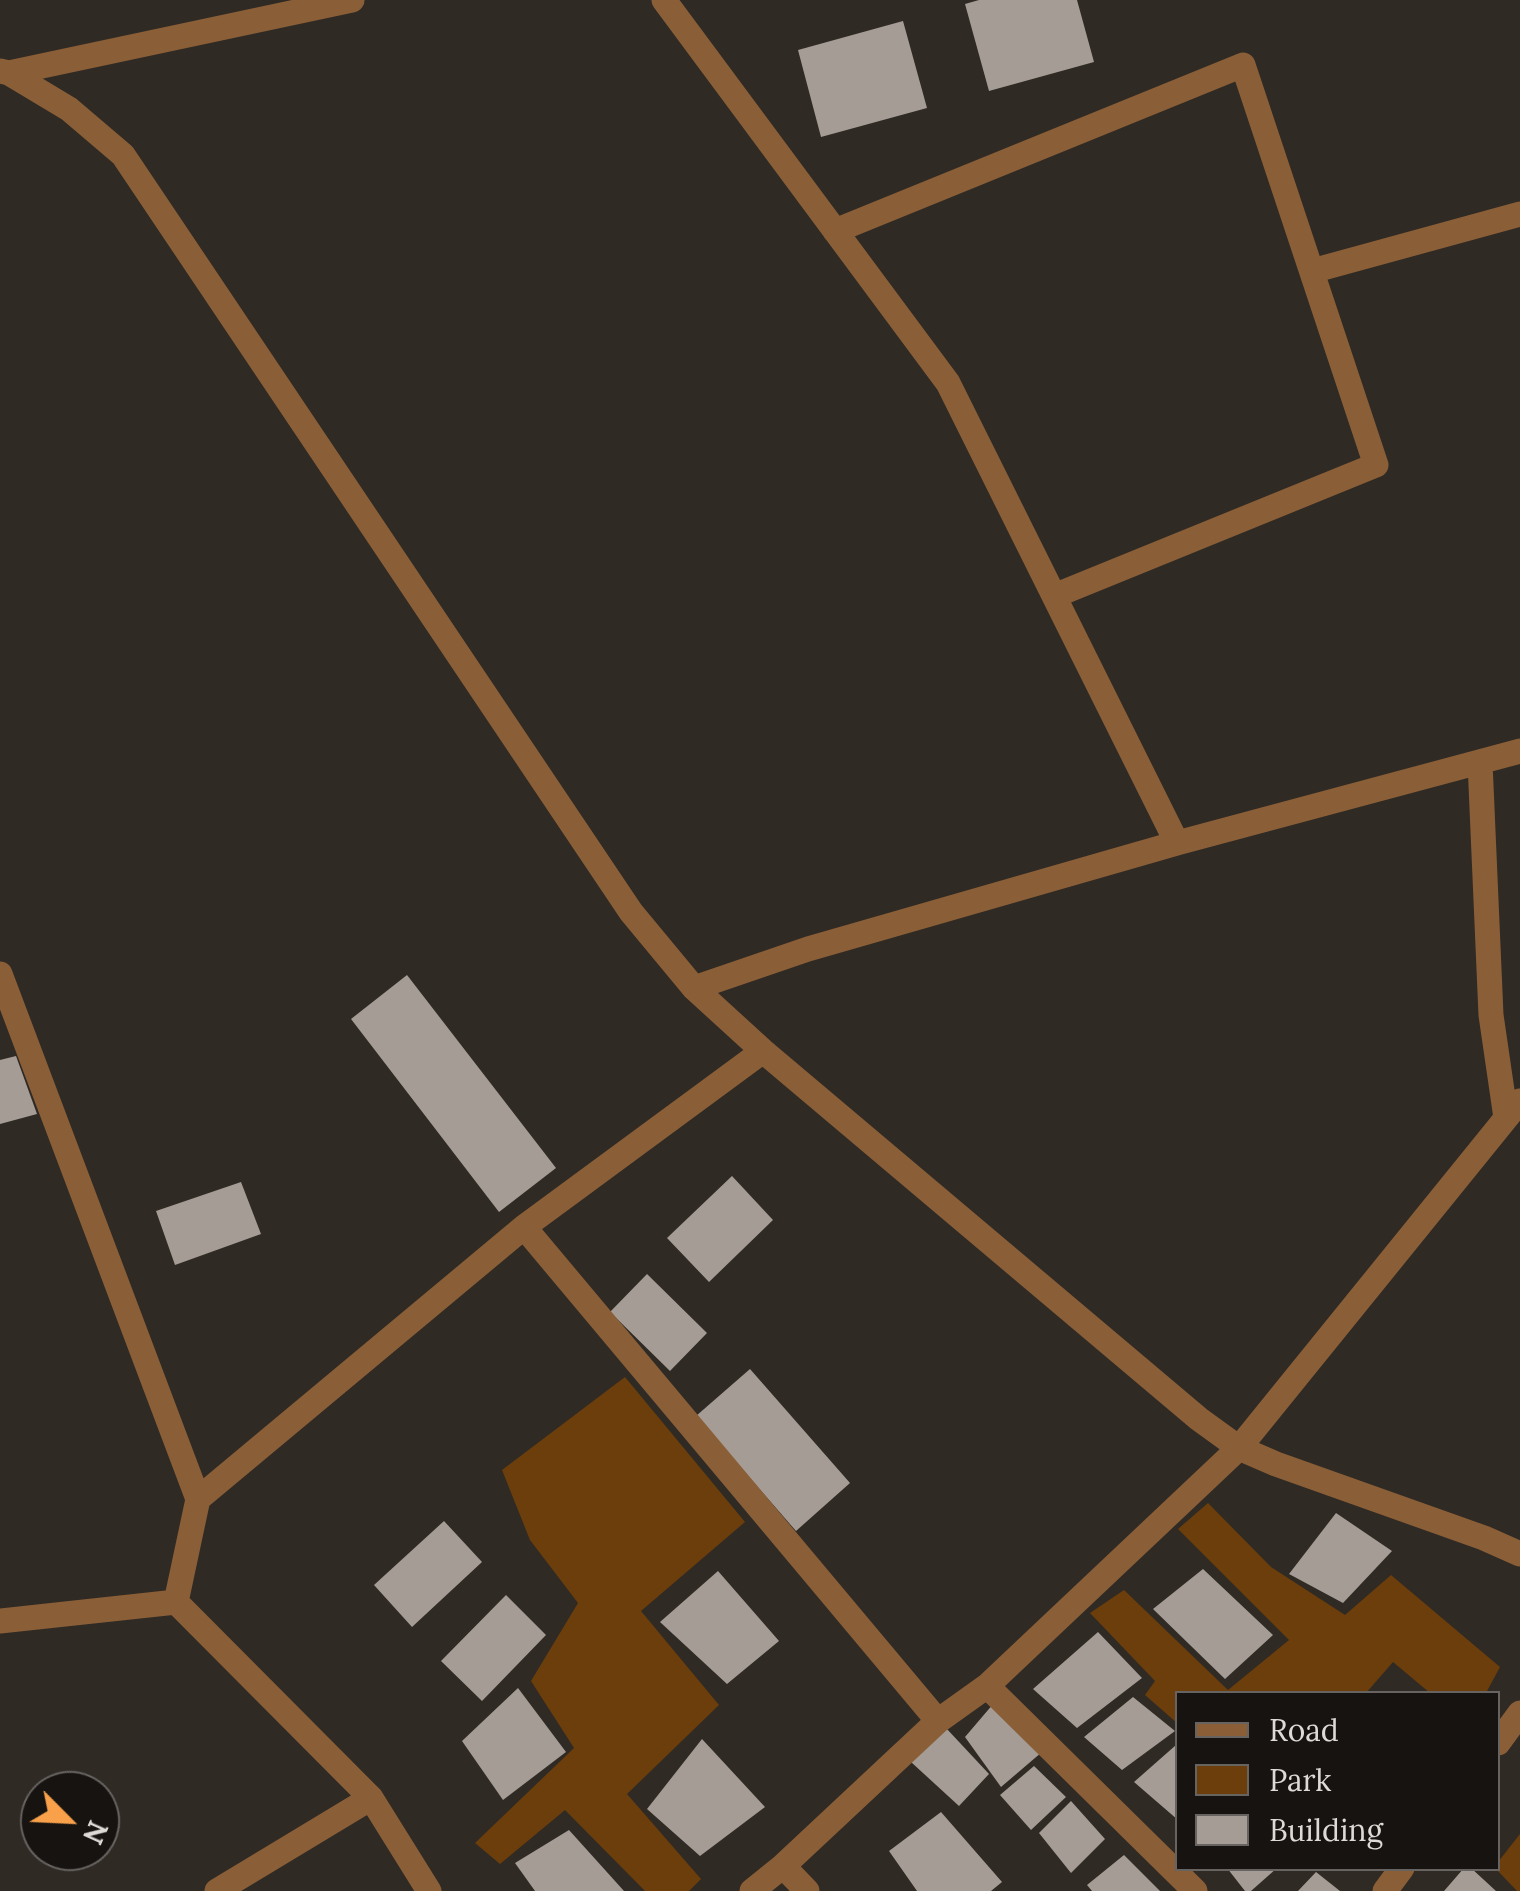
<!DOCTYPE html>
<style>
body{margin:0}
#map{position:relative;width:1520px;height:1891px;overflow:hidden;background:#302a25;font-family:Lora,serif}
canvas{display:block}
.legend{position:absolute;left:1175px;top:1691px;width:325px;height:180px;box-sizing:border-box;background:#161311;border:2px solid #666360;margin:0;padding:12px 18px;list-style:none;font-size:30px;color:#dedad6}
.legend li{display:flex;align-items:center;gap:20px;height:50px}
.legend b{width:50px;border:2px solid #666360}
.north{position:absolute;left:20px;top:1771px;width:100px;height:100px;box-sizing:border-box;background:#161311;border:2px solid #666360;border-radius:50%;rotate:114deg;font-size:28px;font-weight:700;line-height:40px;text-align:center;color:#dedad6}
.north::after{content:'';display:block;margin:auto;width:35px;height:45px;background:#f8a14a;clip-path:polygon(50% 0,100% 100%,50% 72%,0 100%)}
</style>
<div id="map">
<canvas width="1520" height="1891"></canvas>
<ul class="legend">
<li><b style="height:12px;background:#8a5f37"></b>Road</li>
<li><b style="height:28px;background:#6b3e0b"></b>Park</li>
<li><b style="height:28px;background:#a49c95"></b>Building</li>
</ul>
<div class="north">N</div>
</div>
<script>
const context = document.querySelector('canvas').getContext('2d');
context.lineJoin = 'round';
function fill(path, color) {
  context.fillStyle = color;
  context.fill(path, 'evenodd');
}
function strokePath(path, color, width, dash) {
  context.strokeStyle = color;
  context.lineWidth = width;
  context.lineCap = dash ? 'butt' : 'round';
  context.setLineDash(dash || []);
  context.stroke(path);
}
const green = new Path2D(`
 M625,1377L745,1522L641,1611L719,1705L627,1794L701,1879L689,1891H645L565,1810L500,1864L475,1843L574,1748L531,1681L578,1603L530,1540L502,1470Z
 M1208,1503L1271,1567L1345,1615L1391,1575L1500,1667L1486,1693H1430L1393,1662L1366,1693L1178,1694L1177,1723L1145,1695L1155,1681L1090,1613L1124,1590L1228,1690L1289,1640L1178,1529Z
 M1520,1834V1891H1517L1496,1869L1498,1862Z`);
const building = new Path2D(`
 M979,0H1077L1094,62L989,91L965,4Z
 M903,21L927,108L821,137L798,50Z
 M407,975L556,1168L499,1212L351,1019Z
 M16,1056L37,1114L0,1124V1060Z
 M732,1176L773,1220L709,1282L667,1238Z
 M241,1182L261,1234L175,1265L156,1211Z
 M647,1274L707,1333L670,1371L610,1312Z
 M750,1369L850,1483L796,1531L696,1416Z
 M1336,1513L1392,1551L1343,1603L1289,1574Z
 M444,1521L482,1562L412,1627L374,1585Z
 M1203,1569L1273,1635L1225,1679L1153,1609Z
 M718,1571L779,1641L727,1684L660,1622Z
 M506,1595L546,1635L482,1701L441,1661Z
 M1098,1632L1142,1678L1077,1728L1033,1689Z
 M518,1688L566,1752L503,1800L462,1741Z
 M1133,1697L1175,1731L1122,1770L1084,1737Z
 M994,1703L1042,1752L1001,1787L965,1737Z
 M946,1728L989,1774L959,1806L911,1762Z
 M702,1739L765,1807L700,1856L647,1809Z
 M1176,1745L1178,1747V1820L1134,1782Z
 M1034,1766L1066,1797L1031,1830L1000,1795Z
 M1071,1801L1105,1839L1071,1873L1039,1833Z
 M941,1812L1002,1882L991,1891H917L889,1851Z
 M569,1830L624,1891H535L515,1863Z
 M1124,1855L1160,1891H1092L1087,1885Z
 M1227,1868H1277L1251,1891H1245Z
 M1464,1868H1471L1496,1891H1444Z
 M1316,1872L1340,1891H1298Z`);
const minor = new Path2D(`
 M664,0L948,383L1177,843L808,949L694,988
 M0,71L9,73L69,109L123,155L631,912L694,988L763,1051L1199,1419L1239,1448L1276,1464L1484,1538L1520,1554
 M9,73L352,0
 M835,231L1243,65L1376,465L1054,596
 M1312,271L1520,214
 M1480,762L1491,1015L1506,1118
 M1177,843L1520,751
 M0,974L198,1499L524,1227L763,1051
 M524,1227L938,1721
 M176,1602L198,1499
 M0,1621L176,1602L371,1798L429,1891
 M987,1686L1195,1891
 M1498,1743L1520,1713
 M783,1866L807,1891
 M217,1891L371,1798
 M752,1891L783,1866L938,1721L987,1686L1239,1448L1520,1101
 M1385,1891L1402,1868`);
fill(green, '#6b3e0b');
fill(building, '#a49c95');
strokePath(minor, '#8a5f37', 25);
</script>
